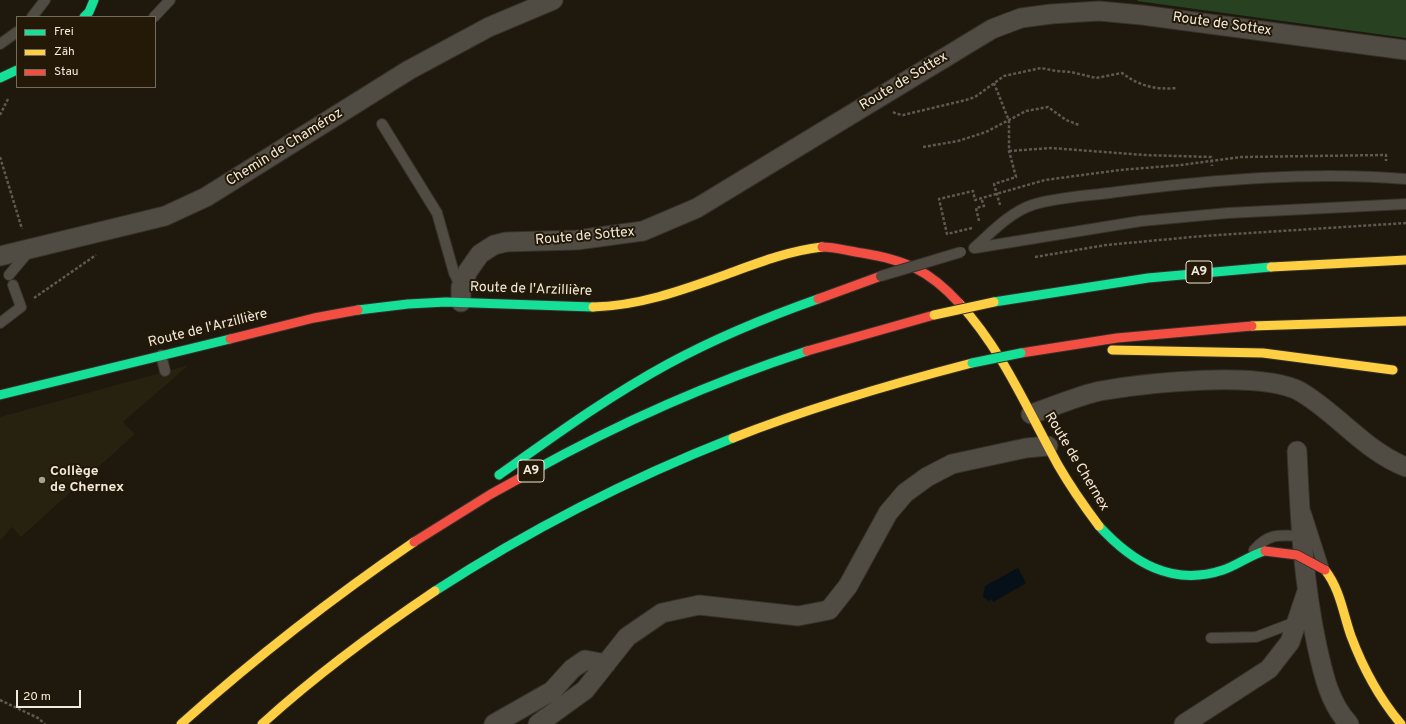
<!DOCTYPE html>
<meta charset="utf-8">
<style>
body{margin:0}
#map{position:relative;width:1406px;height:724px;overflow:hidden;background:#1e180d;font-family:Overpass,sans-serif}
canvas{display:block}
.legend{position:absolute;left:16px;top:16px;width:140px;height:72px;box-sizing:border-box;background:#241907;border:1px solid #766c5d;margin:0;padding:5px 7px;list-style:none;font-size:12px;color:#f0e9dd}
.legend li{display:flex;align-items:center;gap:8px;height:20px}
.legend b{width:20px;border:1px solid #766c5d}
.scale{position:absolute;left:16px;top:690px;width:65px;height:18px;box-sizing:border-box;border:2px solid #f0e9dd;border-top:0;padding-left:5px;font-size:12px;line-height:14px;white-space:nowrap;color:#f0e9dd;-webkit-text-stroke:3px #241907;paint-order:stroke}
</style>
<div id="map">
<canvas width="1406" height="724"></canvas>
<ul class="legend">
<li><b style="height:5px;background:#16e098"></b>Frei</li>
<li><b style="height:5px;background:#ffcf43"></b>Zäh</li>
<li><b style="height:5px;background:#f24e42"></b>Stau</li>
</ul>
<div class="scale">20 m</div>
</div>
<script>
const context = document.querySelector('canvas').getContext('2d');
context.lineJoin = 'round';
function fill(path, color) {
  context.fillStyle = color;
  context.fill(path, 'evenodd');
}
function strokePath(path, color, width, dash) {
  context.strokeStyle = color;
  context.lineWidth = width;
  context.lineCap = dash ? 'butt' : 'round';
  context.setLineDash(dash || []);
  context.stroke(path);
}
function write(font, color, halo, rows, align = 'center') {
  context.font = font + ' Overpass,sans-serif';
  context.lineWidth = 4;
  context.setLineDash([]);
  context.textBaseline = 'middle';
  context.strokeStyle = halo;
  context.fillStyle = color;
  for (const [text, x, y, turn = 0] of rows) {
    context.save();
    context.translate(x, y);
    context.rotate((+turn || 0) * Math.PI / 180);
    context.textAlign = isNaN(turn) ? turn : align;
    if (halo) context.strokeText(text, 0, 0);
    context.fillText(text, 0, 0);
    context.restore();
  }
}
const education = new Path2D(`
 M189,365L123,422L135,434L21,537L12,527L0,541V417Z`);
const green = new Path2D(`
 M1138,0H1406V38L1137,1Z`);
const water = new Path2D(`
 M1018,568L1026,583L993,602L992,599L989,601L983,597L985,586Z`);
const path = new Path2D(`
 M994,83L1009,121V151L1016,177L994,184L1000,205
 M893,112L897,114L903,115L966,100L975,97L1004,76L1041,68L1056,71L1071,72L1096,78L1122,73C1139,86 1156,90 1177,88
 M0,115L8,99
 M923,147L958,141L986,132L1026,111L1048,107L1066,120L1079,125
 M1009,151L1051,148L1144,155L1211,157L1212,166
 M0,157L22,229
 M979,221L976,208L984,206L981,198
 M972,228L947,234L939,199L973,191L975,200L1045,180L1120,170L1181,165L1241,157L1386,155V161
 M1035,257L1106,245L1203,236L1406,223
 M34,298L96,255
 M0,700L38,718L45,724`);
const lane = new Path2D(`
 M32,17L45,0
 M154,17L170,0
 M0,44L17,32
 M382,124L437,213L454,273L461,287
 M974,248C991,233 1009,213 1032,205C1058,197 1088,196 1116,192C1211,180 1310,171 1406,179
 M975,248L1141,221L1228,213L1406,204
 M9,275L30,250
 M0,323L21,307L13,285
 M161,355L165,371
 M1306,513L1323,566
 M1254,550C1269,533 1279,535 1300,536
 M1211,638L1256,637L1298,621`);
const street = new Path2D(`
 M0,256L165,216L206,197L409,70L489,27L553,0
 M461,302V287L468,271L480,254L494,245L506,242L577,240L643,231L697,208L992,29L1021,18L1051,14L1099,11L1142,15L1406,50
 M1031,414C1053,407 1077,396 1100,391C1145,383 1262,370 1301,392C1338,414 1365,451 1406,467
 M1297,451C1300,517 1303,581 1317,646C1323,673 1329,703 1349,724
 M494,724L552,691L572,669L585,660L606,664
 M538,724L585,690L627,637L662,613L699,605L798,616L829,610L848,586L888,513L905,493L927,477L952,464L1026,448L1048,446
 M1184,724L1269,669L1290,642L1306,594`);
const fast = new Path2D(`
 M84,17L89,12L94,0
 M0,78L17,70
 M994,302L1148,278L1271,267
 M358,310L408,304L446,302L593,307
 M0,395L230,339
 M531,472C619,423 712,382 807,351
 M499,475C554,436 609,396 668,364C716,338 767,317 818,299
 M1099,526C1132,562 1172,587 1223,570C1238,565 1250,555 1265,551
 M435,591C529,530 629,479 733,438`);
const slow = new Path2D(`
 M1271,267L1406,260
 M959,303C1003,351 1027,409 1058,465C1070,486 1084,506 1099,526
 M593,307C638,306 680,291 722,276C755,264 787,251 822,247
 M1252,326L1406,321
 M1112,350L1263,353L1393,370
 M733,438C811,407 891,384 972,363
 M1325,570C1340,589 1343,613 1351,636C1363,668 1379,698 1401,724
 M181,724C255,658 332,598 414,542
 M262,724C316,675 374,632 435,591`);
const jam = new Path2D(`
 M822,247C835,247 848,251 862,253C905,260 929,270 959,303
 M818,299L881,276
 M230,339L314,318L358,310
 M807,351L934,315
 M1021,353L1117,338L1252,326
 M414,542L491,494L531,472`);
const laneBridge = new Path2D(`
 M881,276L961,252`);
const fastBridge = new Path2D(`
 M972,363L1021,353`);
const slowBridge = new Path2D(`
 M934,315L994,302`);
const jamBridge = new Path2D(`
 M1265,551L1297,555L1325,570`);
const markers = [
 [42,480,4,"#a6a094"]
];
const shields = [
 [1199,272,26],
 [531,471,26]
];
const shieldNames = [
 ["A9",1199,272],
 ["A9",531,471]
];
const streetNames = [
 ["Route de Sottex",1222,25,8],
 ["Route de Sottex",904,82,-31],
 ["Chemin de Chaméroz",285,148,-32],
 ["Route de Sottex",585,237,-5],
 ["Route de l'Arzillière",531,290,2],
 ["Route de l'Arzillière",208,329,-14],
 ["Route de Chernex",1076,462,59]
];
const poiNames = [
 ["Collège",50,472],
 ["de Chernex",50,488]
];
fill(education, '#272110');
fill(green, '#284121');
fill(water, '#051018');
strokePath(lane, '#36312a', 12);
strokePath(street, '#36312a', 21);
strokePath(fast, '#36312a', 11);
strokePath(slow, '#36312a', 11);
strokePath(jam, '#36312a', 11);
strokePath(path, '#5d5952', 2.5, [3, 2]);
strokePath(lane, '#504c44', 10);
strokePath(street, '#504c44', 19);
strokePath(fast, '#16e098', 9);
strokePath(slow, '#ffcf43', 9);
strokePath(jam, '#f24e42', 9);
strokePath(laneBridge, '#36312a', 12, []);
strokePath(fastBridge, '#36312a', 11, []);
strokePath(slowBridge, '#36312a', 11, []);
strokePath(jamBridge, '#36312a', 11, []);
strokePath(laneBridge, '#504c44', 10);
strokePath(fastBridge, '#16e098', 9);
strokePath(slowBridge, '#ffcf43', 9);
strokePath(jamBridge, '#f24e42', 9);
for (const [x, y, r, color] of markers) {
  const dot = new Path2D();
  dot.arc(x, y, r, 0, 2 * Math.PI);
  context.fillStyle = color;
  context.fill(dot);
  strokePath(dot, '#241907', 1.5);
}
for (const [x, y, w] of shields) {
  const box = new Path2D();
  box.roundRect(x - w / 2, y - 11, w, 22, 3);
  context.fillStyle = '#241907';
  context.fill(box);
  strokePath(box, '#f0e9dd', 1);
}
write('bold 13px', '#f0e9dd', null, shieldNames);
write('14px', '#f0e9dd', '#241907', streetNames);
write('bold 14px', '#f0e9dd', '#241907', poiNames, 'left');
</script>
